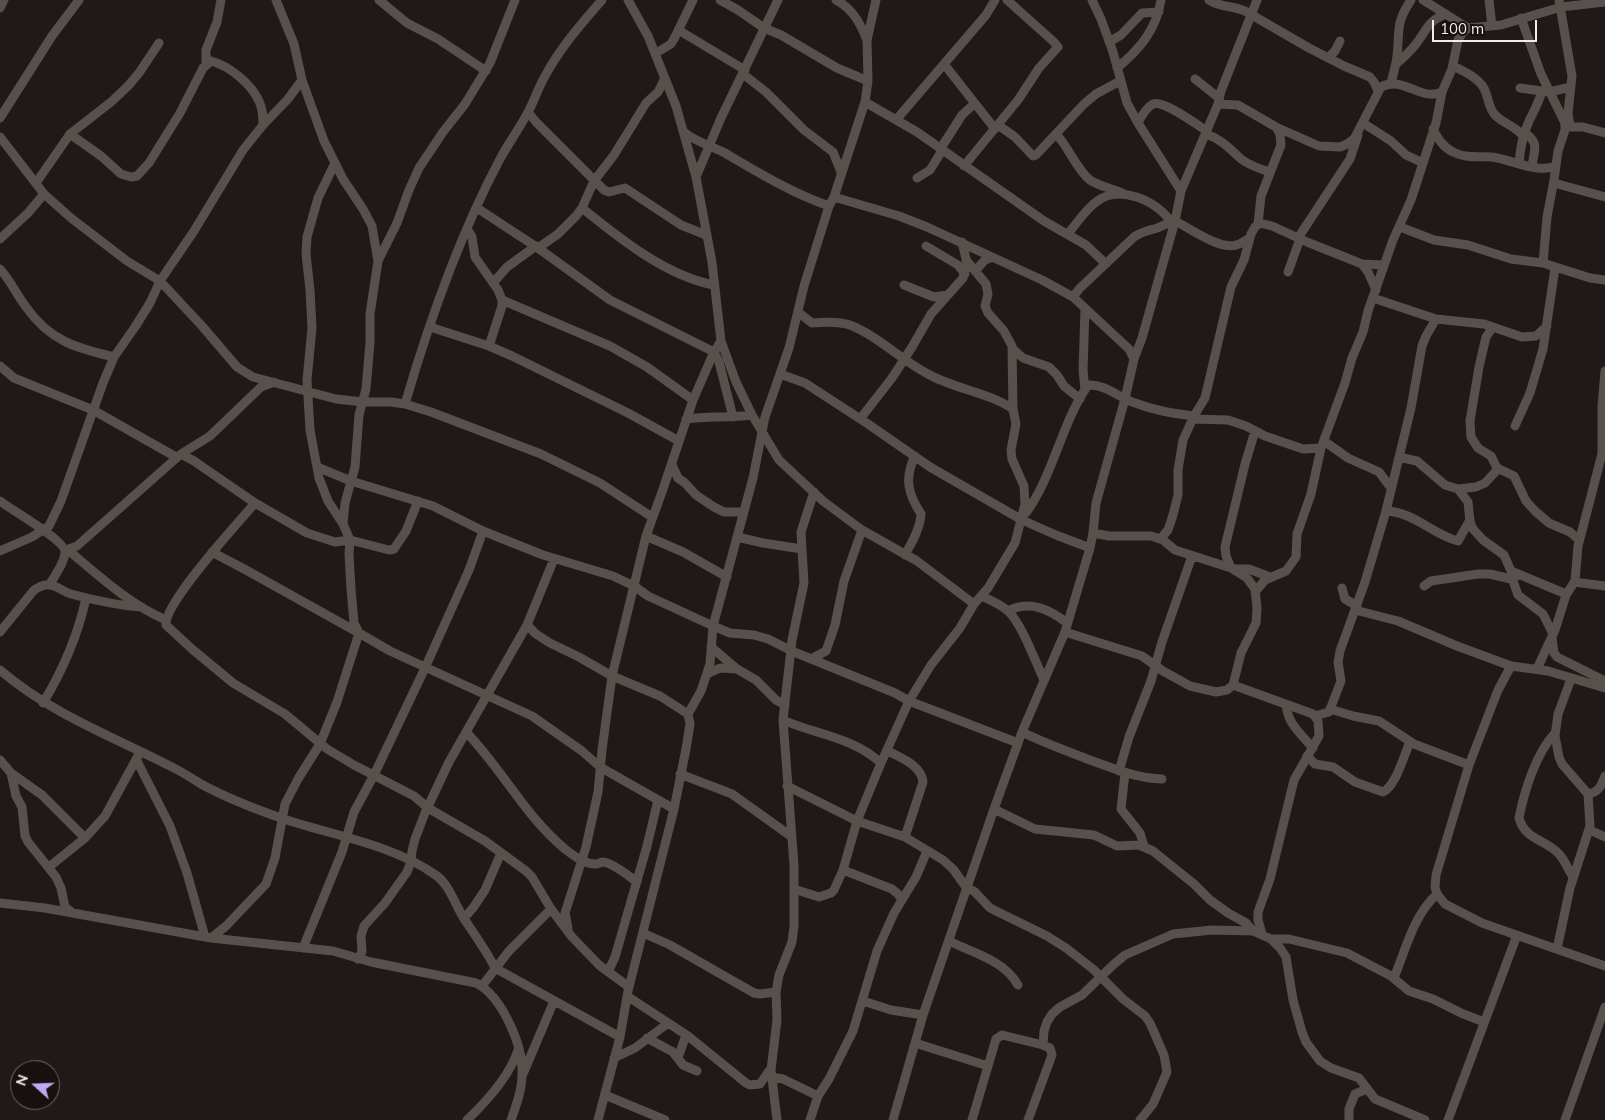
<!DOCTYPE html>
<style>
body{margin:0}
#map{position:relative;width:1605px;height:1120px;overflow:hidden;background:#1f1a17;font-family:Mulish,sans-serif}
canvas{display:block}
.north{position:absolute;left:10px;top:1060px;width:50px;height:50px;box-sizing:border-box;background:#16110e;border:1px solid #6e6966;border-radius:50%;rotate:290deg;font-size:14px;font-weight:700;line-height:20px;text-align:center;color:#f1edeb}
.north::after{content:'';display:block;margin:auto;width:18px;height:22px;background:#bcaaf5;clip-path:polygon(50% 0,100% 100%,50% 72%,0 100%)}
.scale{position:absolute;left:1432px;top:20px;width:105px;height:22px;box-sizing:border-box;border:2px solid #f1edeb;border-top:0;padding-left:6px;font-size:15px;line-height:18px;white-space:nowrap;color:#f1edeb;-webkit-text-stroke:4px #16110e;paint-order:stroke}
</style>
<div id="map">
<canvas width="1605" height="1120"></canvas>
<div class="north">N</div>
<div class="scale">100 m</div>
</div>
<script>
const context = document.querySelector('canvas').getContext('2d');
context.lineJoin = 'round';
function strokePath(path, color, width, dash) {
  context.strokeStyle = color;
  context.lineWidth = width;
  context.lineCap = dash ? 'butt' : 'round';
  context.setLineDash(dash || []);
  context.stroke(path);
}
const minor = new Path2D(`
 M276,0L294,44L302,80L324,141L343,179L363,209L372,226L378,261L370,314V343L366,389L359,415L355,467L345,503L343,524
 M379,0L407,23L438,39L486,71
 M628,0L648,36L676,106L696,177L712,262L721,341L736,382L752,415L779,460L823,501L862,530L917,561L974,604
 M720,0L738,10L764,28L781,35L837,68L868,81
 M836,0C853,9 860,23 867,40
 M1092,0L1101,19L1113,52L1127,103L1138,123L1181,191
 M1209,0C1219,7 1234,6 1245,11L1309,48L1344,66L1370,77L1374,82L1378,91
 M1423,0L1468,28
 M1489,0L1492,26
 M1559,0L1572,76L1568,113L1570,126
 M0,8L4,0
 M1521,18L1541,74L1565,123V130L1558,151L1554,180L1547,217L1543,263
 M680,31L745,70
 M1109,42L1121,35L1142,13L1159,12
 M656,53L671,44L674,39L693,0
 M1328,58L1335,51L1340,41
 M211,61H206V50L217,22L221,0
 M944,64L995,129
 M1396,64C1403,58 1410,52 1416,44C1427,30 1427,21 1446,14
 M1453,66C1465,72 1482,79 1486,93C1489,102 1489,108 1495,115C1504,124 1516,126 1524,137
 M1117,68C1140,49 1156,30 1161,0
 M743,74L766,92L804,130L833,152L841,172
 M1195,79L1219,98
 M1391,83C1393,74 1396,66 1397,56C1400,30 1395,24 1411,0
 M1520,88L1549,92L1571,87
 M865,102L917,132L1044,221L1086,245L1106,264
 M1218,104L1238,105L1276,127L1319,146L1340,147L1347,144L1354,139L1381,87C1403,75 1421,102 1442,92L1452,69L1458,40L1463,32L1468,28L1501,25L1561,7L1605,2
 M528,112L536,122L604,190L609,192L625,188L681,225L706,235
 M0,118L52,36L79,0
 M896,120L986,15L995,0
 M1138,123C1141,117 1147,107 1153,104C1164,100 1197,125 1207,131
 M1363,123L1391,141L1406,155L1423,163
 M998,125L1015,137L1033,156L1036,155L1084,104L1096,94L1120,81
 M1565,127H1583L1605,133
 M1433,129C1438,139 1443,147 1453,152C1468,159 1477,156 1491,157C1511,159 1537,174 1556,166
 M684,132C694,141 711,146 725,153C759,173 792,193 829,206
 M1525,133C1540,143 1534,151 1532,166
 M70,134L101,156L121,174L131,177L137,176L149,163L180,113L203,68L211,61C230,66 251,84 259,101C263,109 263,117 263,125
 M1206,134C1221,139 1230,149 1241,159C1249,165 1260,169 1270,172
 M1057,135C1069,148 1077,170 1090,180C1100,187 1113,188 1124,194
 M0,137L44,194L71,218L127,261L160,281L202,326L237,367L253,377L336,399L363,402H391L405,404L431,412L541,454L600,483L652,517
 M941,148L962,115L974,104
 M335,163L318,198L307,237L306,254L310,290L312,328L307,380L310,430L319,478L328,501L343,524L350,540L349,554L351,589L354,623L359,633L390,651L532,716L582,751L600,767L674,809
 M1519,164C1520,149 1523,134 1529,121C1534,111 1539,102 1542,91
 M964,166L1018,100L1039,68L1058,47L1054,42L1007,0
 M696,177L721,118L778,0
 M917,178L930,170L943,149
 M36,183L70,134L111,102L128,86L139,73L159,43
 M1554,183L1605,197
 M834,197L899,216L927,227L1042,280L1073,297L1129,349L1134,359
 M477,208L538,248L610,300L714,352L719,362L733,417
 M582,208C619,238 666,276 714,285
 M1258,224L1261,196L1281,145L1280,134L1276,127
 M1400,227L1434,240L1468,245L1511,259L1543,263L1590,278L1605,280
 M467,229L472,237L475,257L498,290L502,300V306L489,346
 M1068,234C1074,226 1088,208 1096,202C1118,184 1157,200 1171,222
 M1298,238L1350,159L1358,135
 M0,239L28,213L44,194
 M926,246L958,265L965,274
 M538,248L558,234L576,216L582,208L594,181L614,155L646,103L658,92L665,78
 M966,260L986,284L988,294L985,306L988,313L1004,331L1012,346L1013,409
 M378,261L397,223L409,190L419,168L443,132L465,104L490,63L515,0
 M1362,264L1368,272L1376,290
 M0,269C10,280 17,295 26,307C50,341 76,348 114,357
 M975,271L985,260L992,257
 M1288,272L1300,239
 M493,283L507,267L536,246
 M904,285L934,297L948,295
 M1073,297L1080,288L1134,237C1141,232 1146,231 1154,229C1161,227 1167,223 1175,221C1190,228 1219,250 1236,245C1241,244 1245,240 1250,238
 M1373,298L1436,319L1484,324L1522,337L1536,336L1547,326
 M502,300L610,346L647,367L693,400
 M430,327L489,346L512,356L628,413L679,441
 M1493,327L1486,337L1479,367L1470,421L1471,437L1478,448L1491,456L1497,468L1514,476L1526,501L1535,511L1549,523L1570,532L1579,540
 M1013,349L1023,358L1049,367L1057,375L1064,386L1080,399
 M0,366L14,378L93,410L176,457
 M780,374L805,383L868,424L930,467L1022,520L1056,535L1090,548
 M1085,390L1083,370L1085,310
 M405,404C429,322 459,236 500,159C508,144 519,129 527,114C534,102 538,88 545,76C560,48 581,24 602,0
 M686,419C708,416 730,418 752,415
 M860,419L892,378L912,347L931,314L963,278L967,263L962,242
 M1192,419L1228,420L1246,426L1265,436L1303,449L1321,448
 M1515,426L1530,393L1543,349L1555,268
 M1324,441L1348,458L1379,472L1391,488
 M181,454L210,436L261,387L274,382
 M1398,460L1403,458L1417,461L1445,485L1458,489L1476,487L1485,483L1498,469
 M672,465L678,478L685,483L696,495L714,507L724,512H743
 M317,467L351,481L433,506L483,531L543,555L613,576L634,586L648,596L713,626L730,633L754,635L768,639L794,652L895,693L909,701L1018,743
 M1458,489L1468,502L1470,522L1473,529L1483,540L1504,555L1511,571L1566,594
 M0,501C11,510 67,541 65,553C64,564 55,575 50,584
 M255,503C238,523 164,603 166,625L192,649L233,683L285,714L327,749L354,765L414,796L428,808L485,841L526,871L532,877L551,909L572,937L599,965L629,987
 M1386,511C1414,512 1432,534 1458,541L1470,520
 M1026,513C1054,474 1061,424 1088,385C1106,384 1119,398 1135,403C1154,410 1174,414 1194,416
 M646,536L683,552L727,577
 M737,537L763,543L802,549
 M1160,539L1168,530L1173,515L1178,495V470L1183,440L1194,416L1205,398L1231,287L1244,260L1251,234L1255,227L1260,223L1272,226L1307,242L1362,264L1384,265
 M66,550L77,546L181,454L194,461L255,503L307,533L335,542L350,540L389,550L394,549L406,531L418,501
 M68,550C98,575 129,604 166,620
 M0,551L32,537L49,526L61,501L103,383L114,357L135,327L150,303L160,281L194,231L243,150L263,125L288,99L302,80
 M905,555C912,542 920,529 921,514C908,494 904,478 915,456
 M1231,568L1226,556L1225,547L1245,464L1255,431
 M1233,569H1249L1270,577
 M1512,578L1518,595L1543,614L1553,634
 M1574,582L1605,586
 M1424,586L1431,581L1478,574H1490L1511,579L1519,575
 M1342,588L1345,599L1357,606
 M1255,592L1265,580L1286,571L1296,557L1297,534L1311,494L1321,448L1345,383L1352,358L1363,332L1368,311L1393,240L1411,200L1436,123L1442,92
 M981,596C990,600 1000,604 1008,611C1022,624 1035,661 1044,680
 M1355,610L1398,621L1457,646L1511,666L1548,671L1605,688
 M1008,611C1030,600 1049,609 1067,623
 M527,625L536,634L550,643L579,657L612,676L660,696L688,714
 M0,632L34,590C39,587 44,584 49,585C56,585 64,592 71,594C94,600 118,606 142,607
 M1065,632L1142,656L1163,671L1190,686L1216,692L1227,690L1233,685L1241,653L1256,623L1257,608L1255,589L1247,578L1231,568L1175,550L1163,540L1151,536H1109L1093,533
 M1552,637L1554,653L1557,657L1605,681
 M711,647L737,669L756,680L776,700L785,705
 M811,659L826,651L835,625L844,581L862,530
 M1511,666L1498,690L1469,765L1436,875L1435,887L1437,894L1445,904L1482,923L1605,966
 M1537,669L1555,630L1566,595L1575,581L1578,546L1602,454V406L1605,371
 M0,670C50,713 109,735 168,765C179,770 190,777 201,784C225,797 255,809 281,818C330,835 393,844 437,876C449,885 455,904 463,917C474,934 486,950 495,968L620,1037
 M707,674L720,668L737,669
 M1233,685L1313,714L1318,721L1319,736L1294,780L1270,879L1258,912V920L1262,934
 M43,703C63,670 78,635 86,598
 M1286,705C1288,724 1300,733 1313,748
 M1330,709L1353,716L1379,721L1414,744L1469,765
 M1315,716L1329,712L1341,681L1338,662L1340,651L1365,582L1386,511L1411,408L1422,346L1426,336L1436,319
 M783,720C817,735 853,737 881,763
 M466,732C502,769 525,816 565,849C574,856 584,864 596,864C598,864 601,862 603,862C613,863 629,876 637,882
 M1022,732C1044,743 1067,751 1090,760C1115,769 1136,778 1162,779
 M1555,733C1536,753 1524,792 1519,818C1525,840 1545,839 1559,854C1565,860 1568,870 1573,877
 M888,751C901,758 921,765 923,782L905,837
 M1307,756L1315,764L1333,767L1355,782L1383,792C1396,786 1404,755 1410,742
 M136,759L170,826L187,873L205,937
 M0,760L11,773L42,795L85,838
 M1119,771L1129,737L1151,681L1162,642L1192,556
 M11,773L16,796L22,807L25,836L28,842L56,877L61,888L65,907L73,913
 M1125,773L1121,809L1140,833L1144,846
 M680,774L732,794L792,837
 M787,786L857,821L905,837L943,860L953,869L966,887L975,892L990,908L1047,936L1066,948L1093,969L1123,999L1145,1016L1150,1023L1164,1055L1167,1072L1153,1104L1140,1120
 M1588,794C1599,792 1601,786 1605,776
 M994,809L1035,829L1094,835L1117,846L1139,845L1153,851L1194,884L1210,900L1228,913L1246,923L1253,931L1271,939L1280,948L1286,957L1293,1000L1302,1032L1306,1042L1320,1061L1331,1068L1359,1078L1375,1099L1425,1120
 M1590,830L1605,837
 M49,867L85,838L105,816L138,756
 M843,870L892,889L898,894L902,900
 M794,889L819,897L831,893L834,890L843,870L857,821L881,763L909,701L931,665L960,628L974,604L988,588L1015,543L1025,504L1024,486L1012,459L1011,450L1016,424L1013,409C988,392 954,389 928,374C901,360 878,336 850,325C838,321 824,322 812,323L798,312
 M0,903L45,908L211,938L333,951L371,962L476,983C502,996 524,1047 522,1075C522,1090 516,1106 511,1120
 M464,918L473,908L485,890L501,853
 M568,928L565,913L586,847L598,792L602,750L612,676L646,536L662,492L693,400L714,352L721,341
 M643,933L670,945L754,993L760,994L776,992
 M211,938L226,926L266,884L275,858L285,804L298,779L320,744L337,702L359,633L246,570L212,552
 M1271,939H1289L1347,953L1391,976L1409,991L1433,999L1461,1013L1484,1022
 M949,941C973,953 1004,960 1018,985
 M303,948L342,852L354,812L374,775L425,668L469,570L483,531
 M1557,949L1570,888L1590,826L1588,794L1562,764L1559,757L1555,736L1558,714L1571,679
 M358,959L362,952L361,936L364,926L385,903L407,872L411,862L412,851L415,839L425,813L449,762L527,625L554,559
 M608,972L615,957L647,846L658,800
 M1394,978C1406,949 1413,916 1437,894
 M482,986L509,951L551,909
 M627,996L688,1036L746,1083L750,1085L760,1084L769,1071L771,1070
 M863,1001L891,1010L923,1015
 M647,1038L673,1052L683,1065L697,1071
 M915,1043L988,1066
 M614,1058L635,1048L667,1024
 M678,1058L686,1035
 M523,1074L554,1001
 M772,1077L783,1079L818,1096
 M605,1095L665,1120
 M467,1120C486,1102 510,1075 518,1050
 M598,1120L620,1037L628,991L674,809L686,749L690,724L688,714L701,691L710,664L713,626L753,478L765,417L789,348L804,286L829,206L834,197L865,102L868,81L867,40L876,0
 M777,1120L771,1070L777,1020L776,992L779,975L792,942L794,926V865L783,720L792,640L804,583L801,532L814,492
 M810,1120L818,1096L829,1079L853,1031L877,951L894,913L916,877L927,851
 M893,1120L923,1015L994,809L1022,732L1065,632L1090,548L1093,533L1096,503L1125,399L1134,359L1142,338L1175,221L1181,191L1218,104L1221,91L1257,0
 M972,1120L996,1039L1002,1035L1043,1045
 M1028,1120L1052,1055L1050,1048L1043,1045L1044,1031L1047,1022L1052,1014L1060,1007L1082,995L1113,965L1125,955L1173,934L1212,930L1253,931
 M1349,1120V1109L1355,1094L1367,1089
 M1448,1120L1517,935
 M1565,1120L1605,1007`);
strokePath(minor, '#57514d', 9);
</script>
